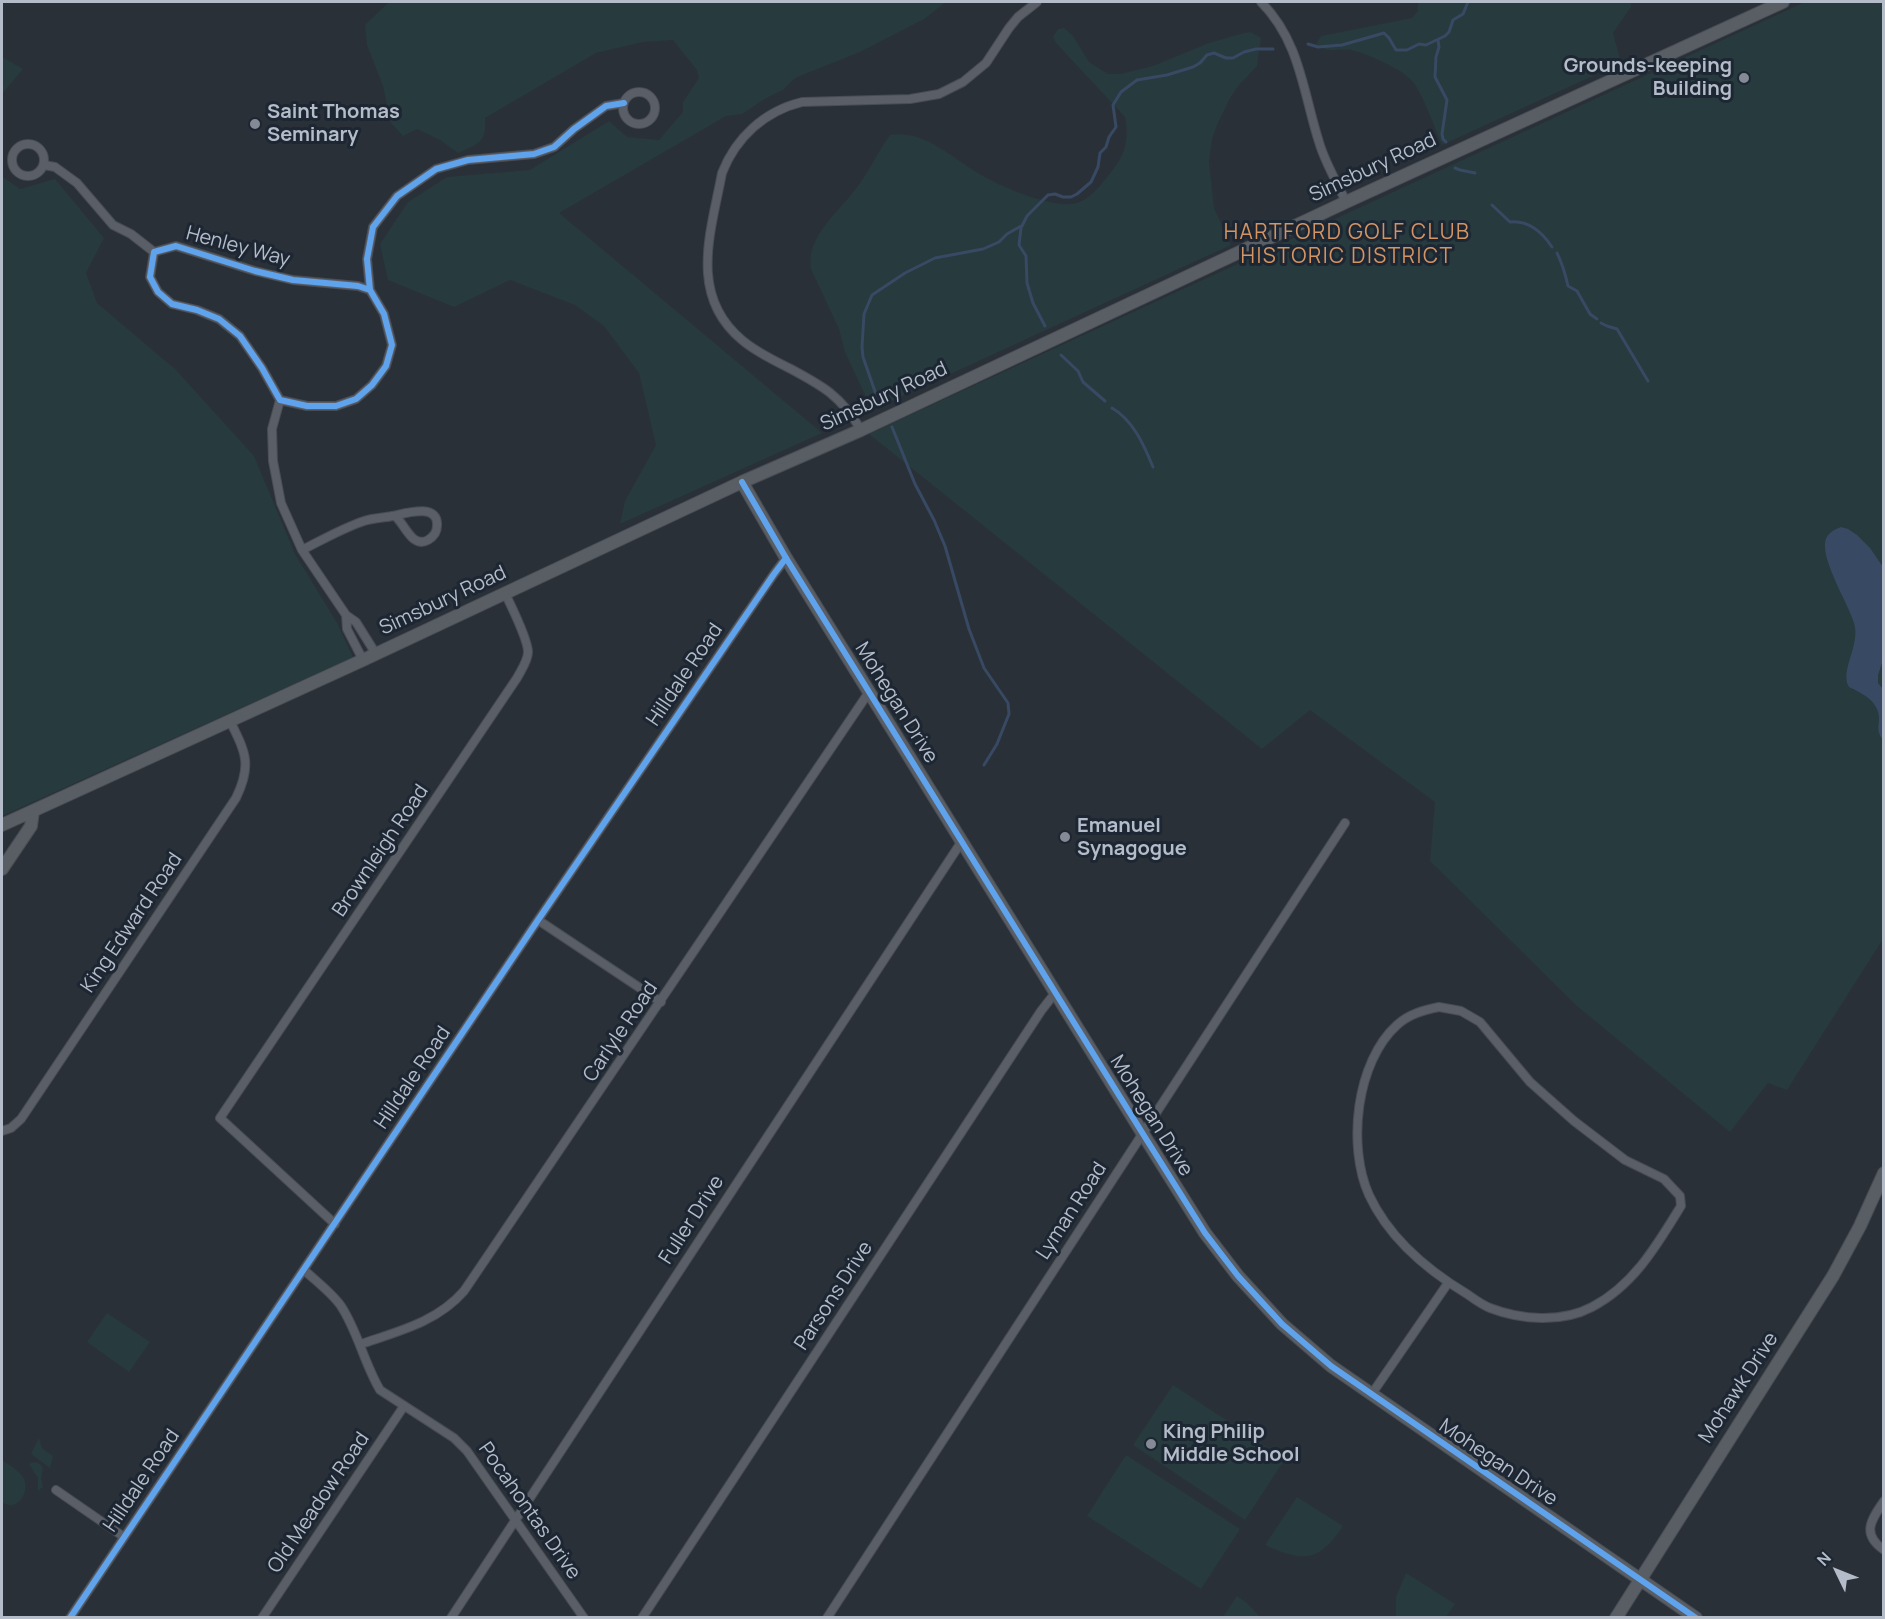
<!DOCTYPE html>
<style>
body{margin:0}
#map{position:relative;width:1885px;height:1619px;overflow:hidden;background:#2a3038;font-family:Manrope,sans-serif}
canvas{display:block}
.frame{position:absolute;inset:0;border:3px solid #b4bcc9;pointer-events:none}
.north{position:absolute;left:1807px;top:1541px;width:60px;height:60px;-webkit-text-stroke:4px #1d2633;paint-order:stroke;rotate:313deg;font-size:16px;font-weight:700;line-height:24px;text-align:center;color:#b4bcc9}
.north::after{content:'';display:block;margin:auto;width:21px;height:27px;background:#b4bcc9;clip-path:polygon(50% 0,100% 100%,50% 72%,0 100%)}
</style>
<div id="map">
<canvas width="1885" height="1619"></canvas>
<div class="frame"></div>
<div class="north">N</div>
</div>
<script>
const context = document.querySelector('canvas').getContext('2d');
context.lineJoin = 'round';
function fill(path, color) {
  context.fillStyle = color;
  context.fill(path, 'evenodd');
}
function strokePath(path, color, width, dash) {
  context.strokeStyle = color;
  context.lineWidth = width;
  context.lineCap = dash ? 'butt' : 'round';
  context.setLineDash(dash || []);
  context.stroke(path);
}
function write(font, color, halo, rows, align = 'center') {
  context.font = font + ' Manrope,sans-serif';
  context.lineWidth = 6;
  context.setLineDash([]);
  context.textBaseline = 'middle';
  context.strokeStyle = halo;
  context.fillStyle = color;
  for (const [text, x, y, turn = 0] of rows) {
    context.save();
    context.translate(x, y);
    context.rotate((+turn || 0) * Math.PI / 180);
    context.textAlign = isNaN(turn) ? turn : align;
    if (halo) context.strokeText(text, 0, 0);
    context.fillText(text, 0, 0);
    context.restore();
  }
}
const green = new Path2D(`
 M389,2H946L924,19L860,52L795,78L783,90L768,97L742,114L726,116L559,213L822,433L620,524L625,501L656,445L639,373L604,326L575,305L510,280L454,307L388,280L380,244L408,202L447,177L530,170L609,121L627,137L659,140L683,112V102L699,78L697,70L673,40L643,42L596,53L485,118C487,143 478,144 458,153L440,140L417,129L403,136L391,123L383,86L367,45L365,25Z
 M1418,2H1631V7L1613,33L1620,59L1619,64L1442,145C1435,128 1423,95 1413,82C1404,70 1366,53 1351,50C1336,48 1329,54 1316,44L1321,36L1412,18L1418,11Z
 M1805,2H1883V939L1787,1090L1768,1083L1730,1132L1577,1006L1430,861L1435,802L1310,710L1262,749L869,434Z
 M1064,28L1073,36L1089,62L1108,74H1120L1153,66L1209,43L1244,33L1251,32L1261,38L1257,66L1239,85L1230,98L1217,125L1212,139L1209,162L1214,208L1231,245L872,410L845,352L839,329L811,269C805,237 841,210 858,186C870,170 878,151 890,135C922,130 948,154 973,170C994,184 1052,210 1077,203C1090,199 1100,186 1108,176C1124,157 1130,142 1125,117L1056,43L1053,37L1058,29Z
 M2,57L23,69L2,94Z
 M3,177L20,189L55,179L104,238L86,273L97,303L176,370L254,456L295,554L337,623L353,657L2,816V178Z
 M107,1313L150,1342L129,1372L87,1342Z
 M1173,1385L1285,1459L1245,1520L1133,1445Z
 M39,1438L42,1448L53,1456L50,1468L31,1454Z
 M1126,1455L1240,1529L1201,1589L1087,1516Z
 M2,1460C9,1465 20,1471 24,1479C30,1492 17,1513 2,1502Z
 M34,1462L40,1464L43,1468L41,1479L43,1487L38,1491V1478L29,1464Z
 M1297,1497L1343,1526C1319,1563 1302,1562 1265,1545Z
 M1406,1573L1455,1604L1446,1617H1396V1597Z
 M1237,1596L1247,1603L1260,1617H1223Z`);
const water = new Path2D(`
 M1841,527L1848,529L1857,535L1870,548L1883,567V660L1878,675V683L1883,689V740C1876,731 1879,727 1879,717C1878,701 1862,693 1849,687C1839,671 1861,645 1854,623C1848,603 1823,564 1825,543C1826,534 1833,530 1841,527Z`);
const stream = new Path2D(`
 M1438,40L1439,47L1436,57L1435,77L1447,100L1442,134L1443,139L1446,142
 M1308,44L1318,47L1342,45L1384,33L1389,38L1396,50H1407L1419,44L1426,45L1445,36L1449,32L1453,20L1463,14L1468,2
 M1455,168L1460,170L1475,173
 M1492,205L1510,222C1529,220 1542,232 1552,247
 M1557,253C1561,261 1566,277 1568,286L1577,291L1590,314L1597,319
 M1601,323L1607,326L1617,329L1648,381
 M1045,326L1033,303L1027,283L1026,256L1019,245L1021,228L1027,216L1048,195L1055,194L1063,197H1071L1077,194L1091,182L1098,167L1100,153L1106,147L1109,137L1116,127L1113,105L1121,92L1137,80L1167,75L1193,67L1200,63L1207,55L1214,53L1226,58H1233L1244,52L1256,49H1273
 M1061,355L1078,371L1083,382L1105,401
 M879,403L863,357L862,347L864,314L872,295L905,273L935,258L983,249L999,242L1007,234L1021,226
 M1112,408C1133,420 1144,445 1153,467
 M892,427L915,484L934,520L945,546L969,629L984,668L1008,703L1009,714L997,744L984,765`);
const street = new Path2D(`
 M1261,2C1300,41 1303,92 1319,142C1325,163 1337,182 1346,202
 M623 108a16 16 0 1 1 32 0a16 16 0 1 1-32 0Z
 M12 160a16 16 0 1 1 32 0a16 16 0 1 1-32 0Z
 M44,165L55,167L77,183L113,225L131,234L154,252
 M370,290L358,286L293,280L255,271L176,246L154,252L150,277L158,292L172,304L197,310L219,319L240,336L262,368L280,400L307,406H336L356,399L372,385L386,366L392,345L384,314L370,290L367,259L373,227L397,196L436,169L468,160L534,154L554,147L574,129L606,106L624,103
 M280,400L272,429L273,461L281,503L302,550L346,615L356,622L376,654
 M861,430C841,396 823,386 789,368C773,360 756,352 742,340C688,295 711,232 722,173C736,137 765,111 802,102L910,99L939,94L963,82L986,63L1009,28L1018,17L1037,2
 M302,550C322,540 343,528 364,521C373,518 383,518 392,516C403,514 439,502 437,526C437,532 433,537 428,540C412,549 405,524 395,516
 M346,615L347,629L363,660
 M538,920L661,1002
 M1439,1007L1461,1011L1480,1022L1530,1082L1574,1121L1625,1160L1664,1179L1680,1196L1681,1206C1657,1245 1634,1285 1592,1307C1562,1323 1521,1320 1490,1308C1482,1305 1474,1299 1467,1294C1427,1270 1389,1238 1369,1195C1347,1146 1356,1062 1397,1025C1409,1014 1424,1010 1439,1007Z
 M2,1131L11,1128L21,1119L236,798C252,765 246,753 230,721
 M335,1224L220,1118L517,678C521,670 528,661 528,652C528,639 511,606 505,593
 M304,1270C316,1281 332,1293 341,1306C358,1332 364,1363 380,1390L454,1438L467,1451L584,1618
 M361,1344C399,1331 437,1322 464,1291L869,692
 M1371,1395L1448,1283
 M56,1490L124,1537
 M1884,1501C1871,1520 1861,1534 1884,1550
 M70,1618L538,920L774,574L786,558
 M262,1618L404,1406
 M451,1618L962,841
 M642,1618L1041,1011L1055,993
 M827,1618L1345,823`);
const secondary = new Path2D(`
 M742,482L786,558L1143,1134L1205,1233L1238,1276L1282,1324L1331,1366L1696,1618
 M2,825L363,660L742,482L861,430L1346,202L1783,2
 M2,869L31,826L33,811
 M1616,1618L1833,1276L1860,1226L1884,1173`);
const cycleway = new Path2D(`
 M370,290L358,286L293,280L255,271L176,246L154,252L150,277L158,292L172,304L197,310L219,319L240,336L262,368L280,400L307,406H336L356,399L372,385L386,366L392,345L384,314L370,290L367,259L373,227L397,196L436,169L468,160L534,154L554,147L574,129L606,106L624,103
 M742,482L786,558L1143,1134L1205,1233L1238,1276L1282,1324L1331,1366L1696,1618
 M70,1618L538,920L774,574L786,558`);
const markers = [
 [1744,78,6,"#848b96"],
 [255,124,6,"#848b96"],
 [1065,837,6,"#848b96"],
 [1151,1444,6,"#848b96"]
];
const poiNames = [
 ["Grounds-keeping",1732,66,"right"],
 ["Building",1732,89,"right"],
 ["Saint Thomas",267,112],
 ["Seminary",267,135],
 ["Emanuel",1077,826],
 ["Synagogue",1077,849],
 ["King Philip",1163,1432],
 ["Middle School",1163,1455]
];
const streetNames = [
 ["Simsbury Road",1373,168,-25],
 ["Henley Way",238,247,15],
 ["Simsbury Road",884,397,-25],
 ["Simsbury Road",443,601,-25],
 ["Hilldale Road",685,675,-56],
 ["Mohegan Drive",896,703,58],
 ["Brownleigh Road",381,851,-56],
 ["King Edward Road",132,923,-56],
 ["Carlyle Road",621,1032,-56],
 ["Hilldale Road",413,1078,-56],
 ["Mohegan Drive",1151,1116,58],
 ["Lyman Road",1072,1211,-57],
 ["Fuller Drive",692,1220,-57],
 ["Parsons Drive",834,1296,-57],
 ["Mohawk Drive",1739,1388,-57],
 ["Mohegan Drive",1498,1463,34],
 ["Hilldale Road",142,1481,-56],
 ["Old Meadow Road",319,1503,-56],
 ["Pocahontas Drive",529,1511,55]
];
const neighbourhoodNames = [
 ["HARTFORD GOLF CLUB",1347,233],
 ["HISTORIC DISTRICT",1347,257]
];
fill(green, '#273a3e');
fill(water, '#384963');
strokePath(stream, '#384963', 3);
strokePath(street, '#484c53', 10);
strokePath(secondary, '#484c53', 14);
strokePath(street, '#5a5e66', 8);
strokePath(secondary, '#595d64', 12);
strokePath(cycleway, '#60a3ed', 6);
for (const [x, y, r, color] of markers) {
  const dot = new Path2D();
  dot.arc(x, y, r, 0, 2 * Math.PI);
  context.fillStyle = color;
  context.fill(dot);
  strokePath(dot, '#1d2633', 2);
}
write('bold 20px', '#b4bcc9', '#1d2633', poiNames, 'left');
write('20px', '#b4bcc9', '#1d2633', streetNames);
context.letterSpacing = '1.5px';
write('21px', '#d59563', '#1d2633', neighbourhoodNames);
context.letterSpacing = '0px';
</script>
